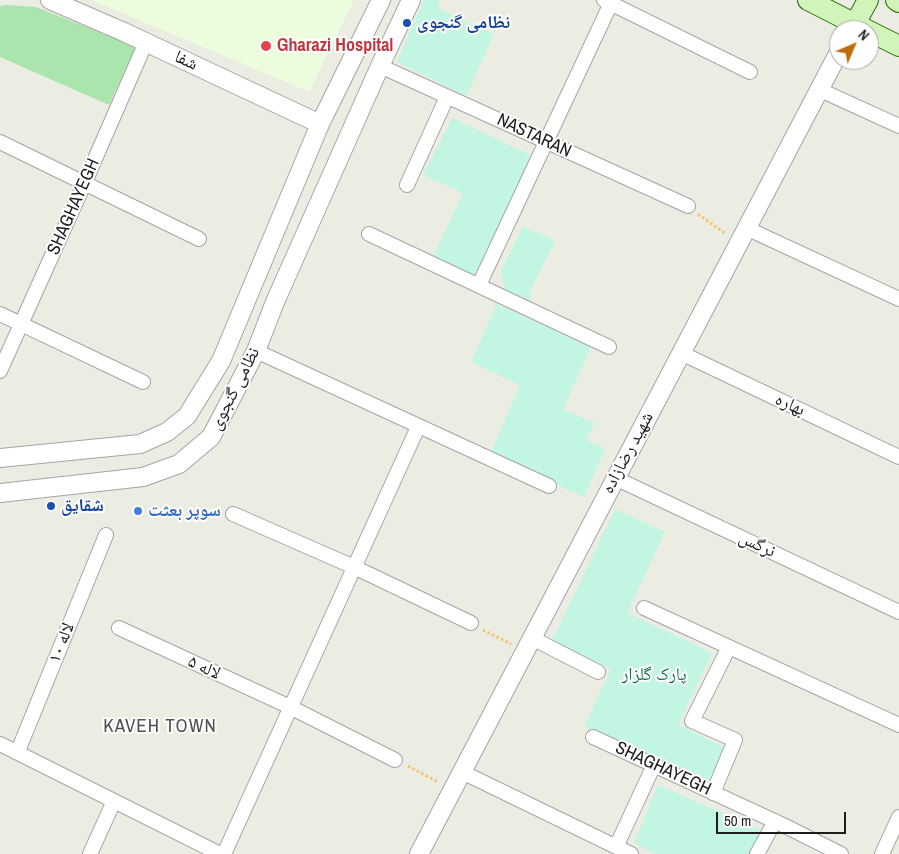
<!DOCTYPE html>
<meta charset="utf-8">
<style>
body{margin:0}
#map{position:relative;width:899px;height:854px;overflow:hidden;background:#ebede3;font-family:"Archivo Narrow",sans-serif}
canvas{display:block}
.north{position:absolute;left:829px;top:20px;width:50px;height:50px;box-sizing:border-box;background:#fff;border:1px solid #a5a5a5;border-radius:50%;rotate:45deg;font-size:14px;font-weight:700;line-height:20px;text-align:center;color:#1d1d1d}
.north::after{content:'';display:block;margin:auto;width:18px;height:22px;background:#be6d0b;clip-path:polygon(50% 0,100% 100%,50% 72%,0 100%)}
.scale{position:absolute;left:716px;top:812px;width:130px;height:22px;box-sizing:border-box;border:2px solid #1d1d1d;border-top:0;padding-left:6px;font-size:15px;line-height:18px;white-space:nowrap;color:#1d1d1d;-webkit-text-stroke:4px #fff;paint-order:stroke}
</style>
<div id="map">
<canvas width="899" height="854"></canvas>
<div class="north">N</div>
<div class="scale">50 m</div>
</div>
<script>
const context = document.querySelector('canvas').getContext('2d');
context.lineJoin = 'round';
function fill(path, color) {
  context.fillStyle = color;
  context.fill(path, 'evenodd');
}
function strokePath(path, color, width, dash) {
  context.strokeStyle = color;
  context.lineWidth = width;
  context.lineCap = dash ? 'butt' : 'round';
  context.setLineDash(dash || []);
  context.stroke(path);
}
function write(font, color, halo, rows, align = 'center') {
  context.font = font + ' "Archivo Narrow","Noto Naskh Arabic",sans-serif';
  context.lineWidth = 4;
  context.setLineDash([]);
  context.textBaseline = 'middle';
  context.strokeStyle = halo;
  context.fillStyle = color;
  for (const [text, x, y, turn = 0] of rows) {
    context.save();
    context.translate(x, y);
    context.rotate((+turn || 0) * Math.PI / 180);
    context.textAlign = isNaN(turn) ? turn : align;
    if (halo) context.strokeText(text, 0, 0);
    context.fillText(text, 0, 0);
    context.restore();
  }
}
const education = new Path2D(`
 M92,0H354L309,92Z`);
const grass = new Path2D(`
 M7,5L36,7L136,47L109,105L0,57V6Z`);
const park = new Path2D(`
 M424,0H438L441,10L494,34L466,96L397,62Z
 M452,118L534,157L478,278L433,257L463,193L423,175Z
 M523,226L555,241L531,289L530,301L505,289L501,271Z
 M497,304L591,347L563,409L594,423L586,440L605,449L584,497L490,454L520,385L471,362Z
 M615,509L665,532L627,613L712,653L678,725L725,748L708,785L584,727L611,669L552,641Z
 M658,785L761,830L750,854H656L634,843Z`);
const path = new Path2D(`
 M698,214L726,234
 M483,630L511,644
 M408,766L438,782`);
const minor = new Path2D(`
 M604,0L750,72
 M380,66L688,206
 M818,89L899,126
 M0,142L199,239
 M407,185L447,97
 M746,228L899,299
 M369,234L609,347
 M479,285L611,3
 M0,314L143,382
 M256,351L549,486
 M681,353L899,457
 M0,371L85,182L146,42
 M615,478L899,612
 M233,514L354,567L471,623
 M644,608L899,725
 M119,628L290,707L395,760
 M532,638L598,672
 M593,737L783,825L841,854
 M0,744L220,854
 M18,751L106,535
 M462,772L631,854
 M713,793L735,740L692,721L729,647
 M616,847L654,765
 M90,854L114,801
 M224,854L418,427
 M757,854L775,821
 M882,854L899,817`);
const tertiary = new Path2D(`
 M50,0L124,32L320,124
 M0,458L140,444L167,432L187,416L221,361L320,124L381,0
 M0,493L143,477L179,464L211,437L256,351L275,302L380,66L411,0
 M419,854L839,52`);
const secondary = new Path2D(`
 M808,0L867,30
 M896,0L899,2
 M855,24L868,0
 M869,31L899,46`);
const markers = [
 [407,23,5,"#1a4fb4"],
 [266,46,6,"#e0444e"],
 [51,506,5,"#1a4fb4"],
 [138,511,5,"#3f7fe0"]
];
const transitNames = [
 ["نظامی گنجوی",417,23],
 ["شقایق",61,506]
];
const healthNames = [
 ["Gharazi Hospital",277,46]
];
const streetNames = [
 ["شفا",186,61,25],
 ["NASTARAN",534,136,25],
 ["SHAGHAYEGH",74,207,-66],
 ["نظامی گنجوی",235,389,-63],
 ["بهاره",790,405,25],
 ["شهید رضازاده",628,453,-62],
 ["نرگس",757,545,25],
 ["لاله ۱۰",62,643,-68],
 ["لاله ۵",204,668,25],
 ["SHAGHAYEGH",663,769,25]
];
const shopNames = [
 ["سوپر بعثت",148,511]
];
const parkNames = [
 ["پارک گلزار",654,675]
];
const neighbourhoodNames = [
 ["KAVEH TOWN",160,727]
];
fill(education, '#ebfddc');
fill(grass, '#abe5ae');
fill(park, '#c2f6e2');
strokePath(minor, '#a4a4a4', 16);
strokePath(tertiary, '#a4a4a4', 20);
strokePath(secondary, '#2d6d0b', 22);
strokePath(path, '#f1c470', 3, [2.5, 2.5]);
strokePath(minor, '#fff', 14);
strokePath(tertiary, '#fff', 18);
strokePath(secondary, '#d1f5b9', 20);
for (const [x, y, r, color] of markers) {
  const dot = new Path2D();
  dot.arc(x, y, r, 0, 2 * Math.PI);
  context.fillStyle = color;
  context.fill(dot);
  strokePath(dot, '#fff', 2);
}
write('bold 18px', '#164399', '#fff', transitNames, 'left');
write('bold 18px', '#be3a42', '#fff', healthNames, 'left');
write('18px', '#1d1d1d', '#fff', streetNames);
write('bold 18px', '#366cbe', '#fff', shopNames, 'left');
write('18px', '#11744f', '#fff', parkNames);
context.letterSpacing = '1px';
write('19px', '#505050', '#fff', neighbourhoodNames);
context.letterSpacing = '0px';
</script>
